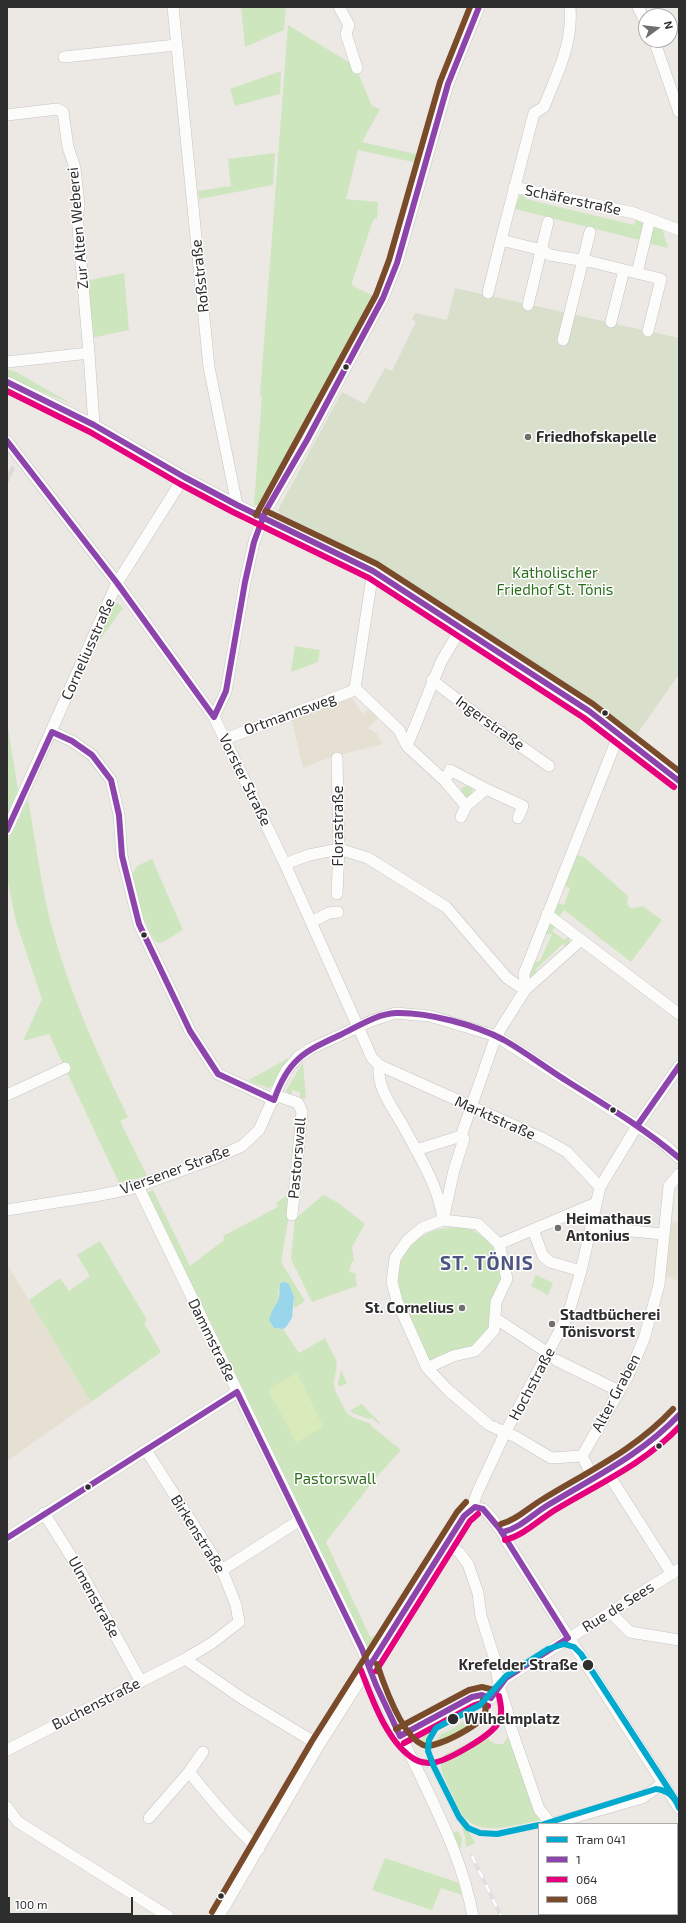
<!DOCTYPE html>
<meta charset="utf-8">
<style>
body{margin:0}
#map{position:relative;width:686px;height:1923px;overflow:hidden;background:#ece8e4;font-family:"Exo 2",sans-serif}
canvas{display:block}
.frame{position:absolute;inset:0;border:8px solid #2e2e2e;pointer-events:none}
.legend{position:absolute;left:538px;top:1823px;width:140px;height:92px;box-sizing:border-box;background:#fff;border:1px solid #ababab;margin:0;padding:5px 7px;list-style:none;font-size:12px;color:#2e2e2e}
.legend li{display:flex;align-items:center;gap:8px;height:20px}
.legend b{width:20px;border:1px solid #ababab}
.north{position:absolute;left:638px;top:8px;width:40px;height:40px;box-sizing:border-box;background:#fff;border:1px solid #ababab;border-radius:50%;rotate:75deg;font-size:11px;font-weight:700;line-height:16px;text-align:center;color:#2e2e2e}
.north::after{content:'';display:block;margin:auto;width:14px;height:18px;background:#706f6e;clip-path:polygon(50% 0,100% 100%,50% 72%,0 100%)}
.scale{position:absolute;left:8px;top:1897px;width:125px;height:18px;box-sizing:border-box;border:2px solid #2e2e2e;border-top:0;padding-left:5px;font-size:12px;line-height:14px;white-space:nowrap;color:#2e2e2e;-webkit-text-stroke:3px #fff;paint-order:stroke}
</style>
<div id="map">
<canvas width="686" height="1923"></canvas>
<div class="frame"></div>
<ul class="legend">
<li><b style="height:5px;background:#00a9ce"></b>Tram 041</li>
<li><b style="height:5px;background:#8e44ad"></b>1</li>
<li><b style="height:5px;background:#e5007d"></b>064</li>
<li><b style="height:5px;background:#7a4b2a"></b>068</li>
</ul>
<div class="north">N</div>
<div class="scale">100 m</div>
</div>
<script>
const context = document.querySelector('canvas').getContext('2d');
context.lineJoin = 'round';
function fill(path, color) {
  context.fillStyle = color;
  context.fill(path, 'evenodd');
}
function strokePath(path, color, width, dash) {
  context.strokeStyle = color;
  context.lineWidth = width;
  context.lineCap = dash ? 'butt' : 'round';
  context.setLineDash(dash || []);
  context.stroke(path);
}
function write(font, color, halo, rows, align = 'center') {
  context.font = font + ' "Exo 2",sans-serif';
  context.lineWidth = 3;
  context.setLineDash([]);
  context.textBaseline = 'middle';
  context.strokeStyle = halo;
  context.fillStyle = color;
  for (const [text, x, y, turn = 0] of rows) {
    context.save();
    context.translate(x, y);
    context.rotate((+turn || 0) * Math.PI / 180);
    context.textAlign = isNaN(turn) ? turn : align;
    if (halo) context.strokeText(text, 0, 0);
    context.fillText(text, 0, 0);
    context.restore();
  }
}
const industrial = new Path2D(`
 M12,465L15,469L7,485V474Z`);
const education = new Path2D(`
 M350,695L363,714L371,707L380,716L368,728L376,733L383,744L328,758L303,768L291,716Z
 M670,1221L679,1222V1281L664,1276Z
 M7,1264L91,1402L7,1461Z`);
const green = new Path2D(`
 M241,7H286L284,30L245,47Z
 M288,25L355,66L372,106L380,109L362,142L420,155L418,163L358,150L346,199L378,202L377,219L375,218L372,223L352,282L353,286L375,297L320,402L293,446L265,498L259,505H254L262,395H260Z
 M281,71L280,94L235,106L230,89Z
 M275,153L273,185L199,199L198,191L231,186L228,159Z
 M521,192H528L526,199L634,225L636,219L643,223L640,240L515,209Z
 M658,226L662,228L668,248L648,243C650,236 650,228 658,226Z
 M124,273L129,330L91,338L85,281Z
 M7,369L16,372L72,404L7,378Z
 M114,602L119,604L123,608L96,645L94,642Z
 M295,646L320,650L318,662L291,672Z
 M7,722L18,790L7,815Z
 M468,786L473,790L471,796L465,798L461,793L462,787Z
 M28,800C36,842 41,886 52,928C70,994 98,1056 128,1117L120,1121L147,1176L119,1183L49,1034L23,1041L42,999L16,922L7,878V842Z
 M577,855L584,857L628,896L627,903L630,908H636L642,906L662,920L631,962L564,910L559,917L555,913L557,903L564,905L570,888L564,886Z
 M152,859L183,930L163,942L158,943C145,934 137,890 132,875L137,866Z
 M552,924L556,926L552,931L564,940L569,937V944L566,951L564,943L536,969L538,976L532,979L528,977L532,963L540,961L552,934L544,935L548,925Z
 M288,1058V1060L274,1085L268,1088L251,1082L249,1080Z
 M303,1062L306,1099L300,1098V1092L292,1090L291,1096L286,1091Z
 M153,1190L190,1266L224,1240L223,1236L278,1207L276,1203L286,1196L292,1198L281,1262L305,1301L294,1308V1297L278,1289L279,1299L272,1311L274,1328L283,1329L299,1353L325,1338L337,1362L334,1383L335,1390L346,1412L352,1417L369,1423L374,1428L401,1450L374,1480L326,1542L370,1637L380,1634L370,1650L366,1647L146,1193Z
 M323,1195L337,1202L365,1224L352,1247L354,1262L352,1261L349,1272L355,1273L357,1286L312,1302L291,1259L295,1219Z
 M467,1228C487,1235 505,1256 501,1278C500,1288 495,1295 490,1304L492,1305V1327L477,1346L440,1355L427,1363C419,1342 400,1306 397,1285C395,1261 412,1236 436,1230C446,1227 457,1228 467,1228Z
 M100,1241L147,1320L144,1323L161,1352L91,1402L29,1300L60,1278L69,1291L90,1276L77,1255Z
 M536,1275L553,1283L548,1295L531,1286Z
 M341,1370L347,1383L340,1387L338,1384Z
 M362,1404L380,1423L379,1424L372,1418L369,1419L352,1413L351,1410Z
 M489,1707L488,1716L480,1723L445,1741L442,1745L432,1749L437,1739L442,1734L482,1713Z
 M430,1724L433,1728L425,1745L422,1742L423,1734Z
 M488,1733L489,1740L495,1744H503L509,1735L535,1810L540,1820C515,1825 477,1839 460,1812C455,1803 452,1793 447,1784C443,1774 437,1765 444,1755Z
 M461,1824L469,1831L475,1843L466,1847L465,1836Z
 M458,1831L462,1839L460,1850L453,1833Z
 M385,1858L459,1883L462,1895L441,1888L432,1910L372,1890Z`);
const cemetery = new Path2D(`
 M455,288L679,338V674L635,737L594,705L432,600L430,597L375,562L310,529C297,531 282,522 278,510L342,392L365,404L385,368L392,371L416,322L412,319L415,313L447,320Z`);
const pitch = new Path2D(`
 M297,1373L323,1426L296,1443L268,1389Z`);
const water = new Path2D(`
 M284,1282L289,1284L294,1297L292,1318L286,1327L283,1329L274,1328L269,1320L272,1311L279,1299L280,1283Z`);
const minor = new Path2D(`
 M173,7L209,367L237,505
 M339,7L349,25L346,34L357,68
 M570,7C573,45 557,73 544,107L534,113L501,240L542,250L550,255L592,262L661,279L648,331
 M638,7L646,23
 M654,40L679,112
 M64,57L176,45
 M7,115L57,109L63,112L68,147L75,168L79,206L77,216L89,353
 M514,187L634,213L679,230
 M637,273L650,219
 M488,293L501,240
 M528,305L548,222
 M611,322L624,270
 M563,340L590,232
 M7,362L89,353L94,425
 M7,382L94,425L184,477L237,505L373,571L589,711L679,781
 M7,441L117,583L214,717L285,864L372,1058L379,1065C377,1088 391,1105 402,1124C418,1154 439,1186 443,1220L454,1170L464,1139L461,1136
 M432,680L485,721L549,766
 M355,688L399,730L407,746L445,781L466,806L461,817
 M214,717L226,691L245,582L254,542L265,512L307,440L383,298L397,263L448,84L479,7
 M52,732L72,741L92,755L111,780L119,815L122,856L139,924L190,1031L218,1074L274,1100
 M225,739L350,692L355,688L373,571
 M407,746L441,662L461,628
 M445,781L450,770L486,789
 M466,806L486,789L523,806L518,818
 M7,830L117,583L184,477
 M285,864L309,855L339,849L368,858L446,907L507,978L525,990L581,940
 M337,894L339,849L337,758
 M547,914L679,1014
 M311,922L329,913L338,912
 M379,1065L544,1139L567,1152L600,1187
 M7,1095L65,1068
 M275,1095L298,1103L302,1112L292,1215
 M416,1150L461,1136L496,1036L525,990L524,974L619,734
 M138,1186L362,1649C379,1694 401,1736 422,1779C444,1826 463,1864 473,1916
 M7,1210L95,1196L130,1189L213,1159L242,1146L259,1130L281,1081L287,1070L298,1057L312,1048L371,1021L395,1013L430,1016L496,1036L626,1119L664,1144L679,1158
 M443,1220L478,1224L499,1244L507,1279L496,1302L494,1330L475,1351L453,1356L427,1368L397,1301L392,1282L395,1258L407,1241L422,1228Z
 M591,1227L663,1234
 M533,1230L543,1256L550,1262L581,1271
 M499,1244L596,1203
 M495,1318L548,1353
 M556,1360L619,1391
 M427,1368L449,1391L489,1425L516,1437L551,1458L582,1456L594,1479
 M582,1456L628,1376L644,1339L659,1285L669,1186L679,1174
 M607,1472L672,1574
 M472,1508L477,1493L505,1433L568,1315L581,1271L600,1187L637,1126L679,1066
 M472,1508L483,1509C490,1515 503,1532 506,1540L679,1808
 M44,1513L82,1574L141,1682
 M503,1532C517,1530 528,1517 540,1510C587,1480 642,1459 679,1415
 M7,1538L237,1392
 M446,1545L459,1552L468,1564L478,1593L481,1616L495,1660L499,1686L507,1710L510,1725L539,1809L550,1823H554
 M222,1570L300,1520
 M611,1613L630,1632L679,1640
 M185,1659L243,1699L319,1745
 M400,1736L472,1697L482,1695L491,1698L506,1678L679,1569
 M7,1750L185,1659L212,1643L239,1622L236,1605L222,1570L146,1450
 M189,1772L203,1752
 M7,1807L18,1822L168,1916
 M149,1818L189,1772C211,1799 233,1826 259,1849
 M554,1823L642,1798L662,1784
 M584,1914L585,1916
 M219,1916L319,1745L464,1516L472,1508`);
const tram = new Path2D(`
 M434,1767C419,1726 465,1728 486,1708C499,1695 504,1679 519,1668`);
const rail = new Path2D(`
 M472,1856L501,1916`);
const bus1 = new Path2D(`
 M7,382L94,425L184,477L237,505L373,571L589,711L679,781
 M7,441L117,583L214,717L226,691L245,582L254,542L265,512L307,440L383,298L397,263L448,84L479,7
 M52,732L72,741L92,755L111,780L119,815L122,856L139,924L190,1031L218,1074L274,1100
 M7,830L52,732
 M274,1100C288,1060 303,1052 340,1035C357,1027 376,1014 396,1013C427,1012 476,1025 504,1040C527,1053 547,1069 570,1083C607,1106 645,1129 679,1158
 M637,1126L679,1066
 M237,1392L362,1649L376,1685L400,1736
 M503,1532C520,1528 533,1514 548,1505C594,1477 641,1455 679,1415
 M7,1538L237,1392
 M369,1667L464,1516L475,1507L483,1509L499,1528L568,1638
 M491,1698L506,1678L568,1638
 M400,1736L472,1697L482,1695L491,1698`);
const bus2 = new Path2D(`
 M7,391L90,432L180,484L233,512L369,578L584,718L674,787
 M505,1540C524,1535 539,1520 555,1510C598,1484 644,1464 679,1427
 M361,1670C372,1699 388,1745 416,1760C420,1762 427,1763 431,1763C446,1762 491,1736 498,1723C503,1714 501,1705 499,1696
 M376,1671L470,1521L478,1514
 M404,1743L475,1705L481,1703L488,1706`);
const bus3 = new Path2D(`
 M266,511L377,564L593,704L679,771
 M256,515L376,295L389,260L440,82L470,7
 M501,1524C517,1520 529,1507 543,1499C589,1471 636,1449 673,1409
 M377,1664C384,1685 402,1736 423,1745C434,1750 479,1726 484,1715C487,1710 485,1705 483,1700
 M396,1729L469,1690L482,1687L494,1690
 M212,1912L312,1741L457,1512L466,1502`);
const tram1 = new Path2D(`
 M544,1824L656,1789C668,1790 675,1797 679,1808
 M539,1825L497,1834L480,1833L468,1828L459,1817L434,1767L428,1751L429,1740L436,1728L480,1705L506,1676L548,1649L564,1644L574,1647L581,1654L679,1805`);
const markers = [
 [346,367,3.5,"#2e2e2e"],
 [528,437,4,"#706f6e"],
 [605,713,3.5,"#2e2e2e"],
 [144,935,3.5,"#2e2e2e"],
 [613,1110,3.5,"#2e2e2e"],
 [558,1228,4,"#706f6e"],
 [462,1308,4,"#706f6e"],
 [552,1324,4,"#706f6e"],
 [659,1446,3.5,"#2e2e2e"],
 [88,1487,3.5,"#2e2e2e"],
 [588,1665,6,"#2e2e2e"],
 [453,1719,6,"#2e2e2e"],
 [221,1896,3.5,"#2e2e2e"]
];
const streetNames = [
 ["Schäferstraße",573,200,12],
 ["Zur Alten Weberei",78,228,-95],
 ["Roßstraße",200,276,-96],
 ["Corneliusstraße",88,649,-66],
 ["Ortmannsweg",290,714,-20],
 ["Ingerstraße",490,723,36],
 ["Vorster Straße",245,780,64],
 ["Florastraße",338,826,-90],
 ["Marktstraße",495,1118,24],
 ["Pastorswall",297,1158,-85],
 ["Viersener Straße",175,1170,-20],
 ["Dammstraße",212,1340,64],
 ["Hochstraße",532,1384,-62],
 ["Alter Graben",616,1393,-62],
 ["Birkenstraße",198,1534,58],
 ["Ulmenstraße",94,1597,61],
 ["Rue de Sees",618,1607,-32],
 ["Buchenstraße",96,1704,-27]
];
const poiNames = [
 ["Friedhofskapelle",536,437],
 ["Heimathaus",566,1219],
 ["Antonius",566,1236],
 ["St. Cornelius",454,1308,"right"],
 ["Stadtbücherei",560,1315],
 ["Tönisvorst",560,1332]
];
const parkNames = [
 ["Katholischer",555,573],
 ["Friedhof St. Tönis",555,590],
 ["Pastorswall",335,1479]
];
const stopNames = [
 ["Krefelder Straße",578,1665],
 ["Wilhelmplatz",464,1719,"left"]
];
const districtNames = [
 ["ST. TÖNIS",487,1264]
];
fill(industrial, '#dcd9db');
fill(education, '#e6e0d3');
fill(green, '#cee6be');
fill(cemetery, '#d8e0cc');
fill(pitch, '#d9eabb');
fill(water, '#99d6ec');
strokePath(minor, '#c5c4c5', 12);
strokePath(minor, '#fcfcfb', 11);
strokePath(tram, '#dfdfe1', 1);
strokePath(rail, '#dfdfe1', 4);
strokePath(rail, '#fff', 2.5, [8]);
strokePath(bus1, '#8e44ad', 6);
strokePath(bus2, '#e5007d', 6);
strokePath(bus3, '#7a4b2a', 6);
strokePath(tram1, '#00a9ce', 6);
for (const [x, y, r, color] of markers) {
  const dot = new Path2D();
  dot.arc(x, y, r, 0, 2 * Math.PI);
  context.fillStyle = color;
  context.fill(dot);
  strokePath(dot, '#fff', 1.5);
}
write('15px', '#2e2e2e', '#fff', streetNames);
write('bold 15px', '#2e2e2e', '#fff', poiNames, 'left');
write('15px', '#2c6e1b', '#fff', parkNames);
write('bold 15px', '#2e2e2e', '#fff', stopNames, 'right');
context.letterSpacing = '1px';
write('bold 19px', '#4d5680', '#fff', districtNames);
context.letterSpacing = '0px';
</script>
